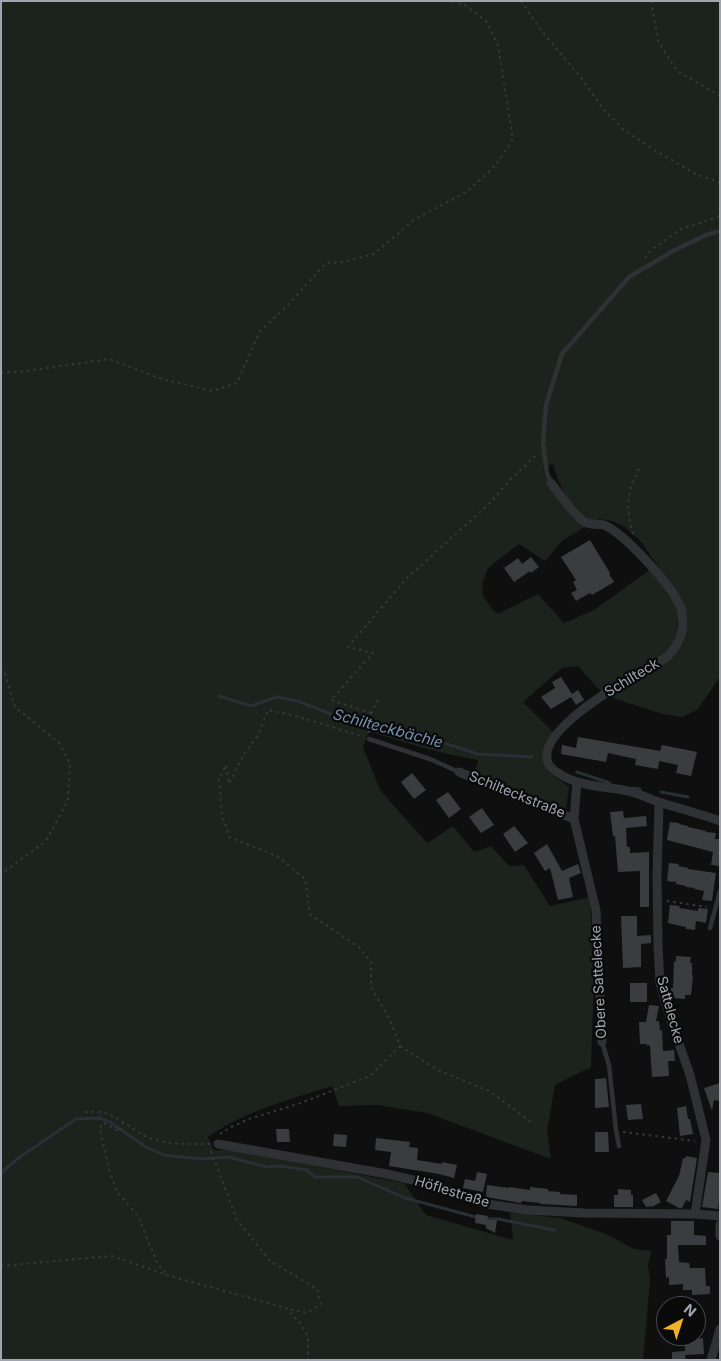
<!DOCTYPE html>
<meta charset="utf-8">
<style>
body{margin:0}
#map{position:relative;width:721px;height:1361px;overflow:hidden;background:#0f0f10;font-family:Inter,sans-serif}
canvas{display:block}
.frame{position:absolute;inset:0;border:2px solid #a0a5b1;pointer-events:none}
.north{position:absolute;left:656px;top:1296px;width:50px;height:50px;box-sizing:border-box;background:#0a0a0b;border:1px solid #46484d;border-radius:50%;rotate:40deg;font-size:14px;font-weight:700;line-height:20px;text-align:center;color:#a0a5b1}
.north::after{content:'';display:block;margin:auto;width:18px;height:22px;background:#f0b027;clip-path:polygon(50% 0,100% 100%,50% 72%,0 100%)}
</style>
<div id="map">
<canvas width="721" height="1361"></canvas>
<div class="frame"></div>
<div class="north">N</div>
</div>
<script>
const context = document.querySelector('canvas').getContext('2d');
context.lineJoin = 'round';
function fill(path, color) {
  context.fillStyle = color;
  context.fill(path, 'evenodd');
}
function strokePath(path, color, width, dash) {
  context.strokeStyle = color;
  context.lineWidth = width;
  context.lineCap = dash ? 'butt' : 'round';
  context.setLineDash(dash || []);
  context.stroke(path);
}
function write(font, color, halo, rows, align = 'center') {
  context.font = font + ' Inter,sans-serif';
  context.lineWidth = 4.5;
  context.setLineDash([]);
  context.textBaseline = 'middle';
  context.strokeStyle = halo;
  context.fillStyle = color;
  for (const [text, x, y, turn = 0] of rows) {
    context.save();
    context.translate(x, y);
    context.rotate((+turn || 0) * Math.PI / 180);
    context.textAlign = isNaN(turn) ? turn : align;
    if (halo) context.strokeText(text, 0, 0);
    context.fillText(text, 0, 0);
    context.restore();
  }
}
const green = new Path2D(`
 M1,1H720V677L697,710L682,717L663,714L606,696L680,645L686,631L685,616L662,572L642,543L625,527L612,521L599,519L593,522C571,508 558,488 553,463L543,470L551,486L586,526L562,541L545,561L519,544L488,568L482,584L483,596L492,609L498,614L538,594L564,623L594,610L651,569L669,593L678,610L677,636L668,652L602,693L578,666L562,668L523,702L553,732C544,748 545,754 547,771L569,787L566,809H555L474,775L478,760C441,754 405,743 369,731L363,747L380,790L427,843L453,826L474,852L491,846L509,866L524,865L550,906L590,897L594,975L591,1068L585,1070L555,1085L547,1131L551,1159L427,1113L377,1105L339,1106L332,1086C291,1099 243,1112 208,1137L214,1150H232L404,1183L426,1215L513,1240L510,1212L560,1218L606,1234L634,1249L651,1251L648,1265L650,1280L643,1360H1Z`);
const stream = new Path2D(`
 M219,696L251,706L277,697L298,701L350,722L444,743L478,754L532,757
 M577,772L610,783
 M633,788L640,789
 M661,792L688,797
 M1,1173L17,1159L76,1119L99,1118L110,1122L146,1147L164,1155L202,1159L228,1157L267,1167L279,1166L307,1170L315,1177H357L405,1198L476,1217
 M487,1219H498L554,1230`);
const building = new Path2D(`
 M590,540L610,573L609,574L614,582L592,595L590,593L576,601L571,593L577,590L573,582L576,580L561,557Z
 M531,557L539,567L531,573L530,571L514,582L504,568L518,558L522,564Z
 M561,677L572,694L578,690L584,700L576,705L571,697L551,709L541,697L555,688L552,682Z
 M578,737L660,751L662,745L697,752L691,776L676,773L678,765L659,761L658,769L635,765L636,759L608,753L606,762L561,754L562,745L576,748Z
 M412,773L426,790L414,799L401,782Z
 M448,792L461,809L449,818L436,800Z
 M482,808L494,825L481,833L469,817Z
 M623,811L624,818L646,816L647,826L626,828L627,847H630V853L649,852V907H640V871L618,872L615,836H613L610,812Z
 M670,822L679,823V824L688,826V827L706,831V832L716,833L714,842L715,839H720V866L711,865L713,852L667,840Z
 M514,826L528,843L515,852L503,834Z
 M547,844L562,871L578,864L581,873L569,878L573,897L558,900L550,868L545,871L534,853Z
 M669,863L679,864L678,866L688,868V869L716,873L712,901L702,900L704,891L694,889L695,888L686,887V886L676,884V882L667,881Z
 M670,905L680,906L679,908L698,911V908L708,909L706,923L696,921L695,930L686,929V927L668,923Z
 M621,916H637V936L651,935V943L641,944V967L623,968Z
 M676,956L691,957L690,963H692V975L693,976L691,995H685V999L671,998V988H673L674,961L676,962Z
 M630,983H647V1002H630Z
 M649,1005L659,1006L656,1021H659L660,1031L662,1030L663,1051L674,1050L675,1061H668L669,1076L652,1077L650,1045L647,1046V1044H640L639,1022H646Z
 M606,1078L609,1107L595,1108V1079Z
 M720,1083V1101L714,1100L712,1111L704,1088Z
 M641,1104L643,1119L628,1120L626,1105Z
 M686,1106L688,1119H690L693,1134L680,1136L677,1108Z
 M276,1129H289L290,1142H277Z
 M595,1132H608L609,1152H595Z
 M334,1134L347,1135L346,1147L333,1146Z
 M376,1138L410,1142L409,1147L418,1148L417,1160L442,1164V1162L457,1165L454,1178L439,1174L389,1166L391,1152L375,1150Z
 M686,1156L697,1158L690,1202L686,1200L682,1208H679L666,1201L679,1176L683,1158H686Z
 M477,1172L487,1174L483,1192L463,1188L465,1179L475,1181Z
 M708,1172L720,1173V1196L718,1209L702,1207Z
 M487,1185L509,1188V1187L530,1190V1187L548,1189V1191L560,1192V1194L577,1195V1206L540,1204V1203L522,1201L521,1203L486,1197Z
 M618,1189L631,1190V1195H633V1207H614V1195H618Z
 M656,1193L661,1202L652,1207L651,1206L646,1207L642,1200Z
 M476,1214L488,1216L487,1220H497L495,1233L486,1228V1224V1225L475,1223Z
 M671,1221H694V1235L706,1236V1245H678L679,1262L689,1263L690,1268H705L706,1286H710V1294L692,1295V1290H683V1284L669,1285V1277L666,1278L665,1259H667V1235H671Z
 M684,1336H698V1339L703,1338L704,1354L685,1355L686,1360H672V1352L685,1351Z`);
const path = new Path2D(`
 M521,1L540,29L582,79L604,110L624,130L656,151L696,174L720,183
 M651,1L658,41L677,71L720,96
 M645,258L651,250L679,230L720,216
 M1,373L26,371L109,359L162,379L213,391L237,383L260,331L286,307L326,263L343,262L374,254L415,219L468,191L496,165L513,139L498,45L486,21L465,5L451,1
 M633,534C629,520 627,505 630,491C631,483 636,476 639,468
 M1,668L5,674L15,707L59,743L70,763L68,800L46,841L1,874
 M371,713L331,700L373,653L348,647L405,580L491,502L509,481L537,454
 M369,733C368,719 372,710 379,698
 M667,901L707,907
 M400,1046L438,1070L491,1092L531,1122
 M85,1112C91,1112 98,1111 104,1113C121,1117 135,1133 152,1139C171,1145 190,1144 210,1144
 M123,1122L119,1132L107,1124L102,1123L100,1129L109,1170L117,1192L138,1216L158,1265L166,1273
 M623,1132L695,1141
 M220,1134L231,1127L249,1119L298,1104L370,1076L400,1046L390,1020L371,987V962L360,948L310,914L305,879L277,856L229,837L222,814L219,779L226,765L229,784L244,754L258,735L268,710C300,716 332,727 363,737
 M211,1151L237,1220L270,1261L317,1289L321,1304L307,1313L288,1309
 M1,1266L112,1256L167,1275L286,1308L301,1324L308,1337V1360`);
const lane = new Path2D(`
 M551,483L547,473L543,444L546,405L562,354L629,277L673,251L706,235L720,231
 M369,739L430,759L459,772
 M710,928L720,891
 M602,1042L609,1065L616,1130L619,1146`);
const street = new Path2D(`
 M551,483C561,496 570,510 583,521C590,526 597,523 604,525C624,533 671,585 679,604C681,607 682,612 682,615C685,630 679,645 668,656C660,663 642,671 632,677C612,689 533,735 549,765C552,770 561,775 567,778C584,786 605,787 623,790C637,792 648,799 662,803C681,809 701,814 720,821
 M459,772L574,819
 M577,782L574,819L596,910L602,1042
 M659,802L657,877L658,946L660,983L671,1021L690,1075L706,1140L695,1214
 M218,1144L387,1174L434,1185L487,1204L528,1210L584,1213L695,1214L720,1216
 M720,1225V1236
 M711,1360L720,1329`);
const streetNames = [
 ["Schilteck",632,678,-31],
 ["Schilteckstraße",517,795,22],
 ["Obere Sattelecke",599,982,-93],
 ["Sattelecke",670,1010,75],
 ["Höflestraße",452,1192,17]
];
const waterNames = [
 ["Schilteckbächle",388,729,15]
];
fill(green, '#1b231c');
strokePath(stream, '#282f35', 3);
fill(building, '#3b3c40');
strokePath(path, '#36383c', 2, [2.5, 4]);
strokePath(lane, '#303135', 4.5);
strokePath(street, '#303135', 9);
write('14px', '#a0a5b1', '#0a0a0b', streetNames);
write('italic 15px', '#7692ad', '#0a0a0b', waterNames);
</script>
